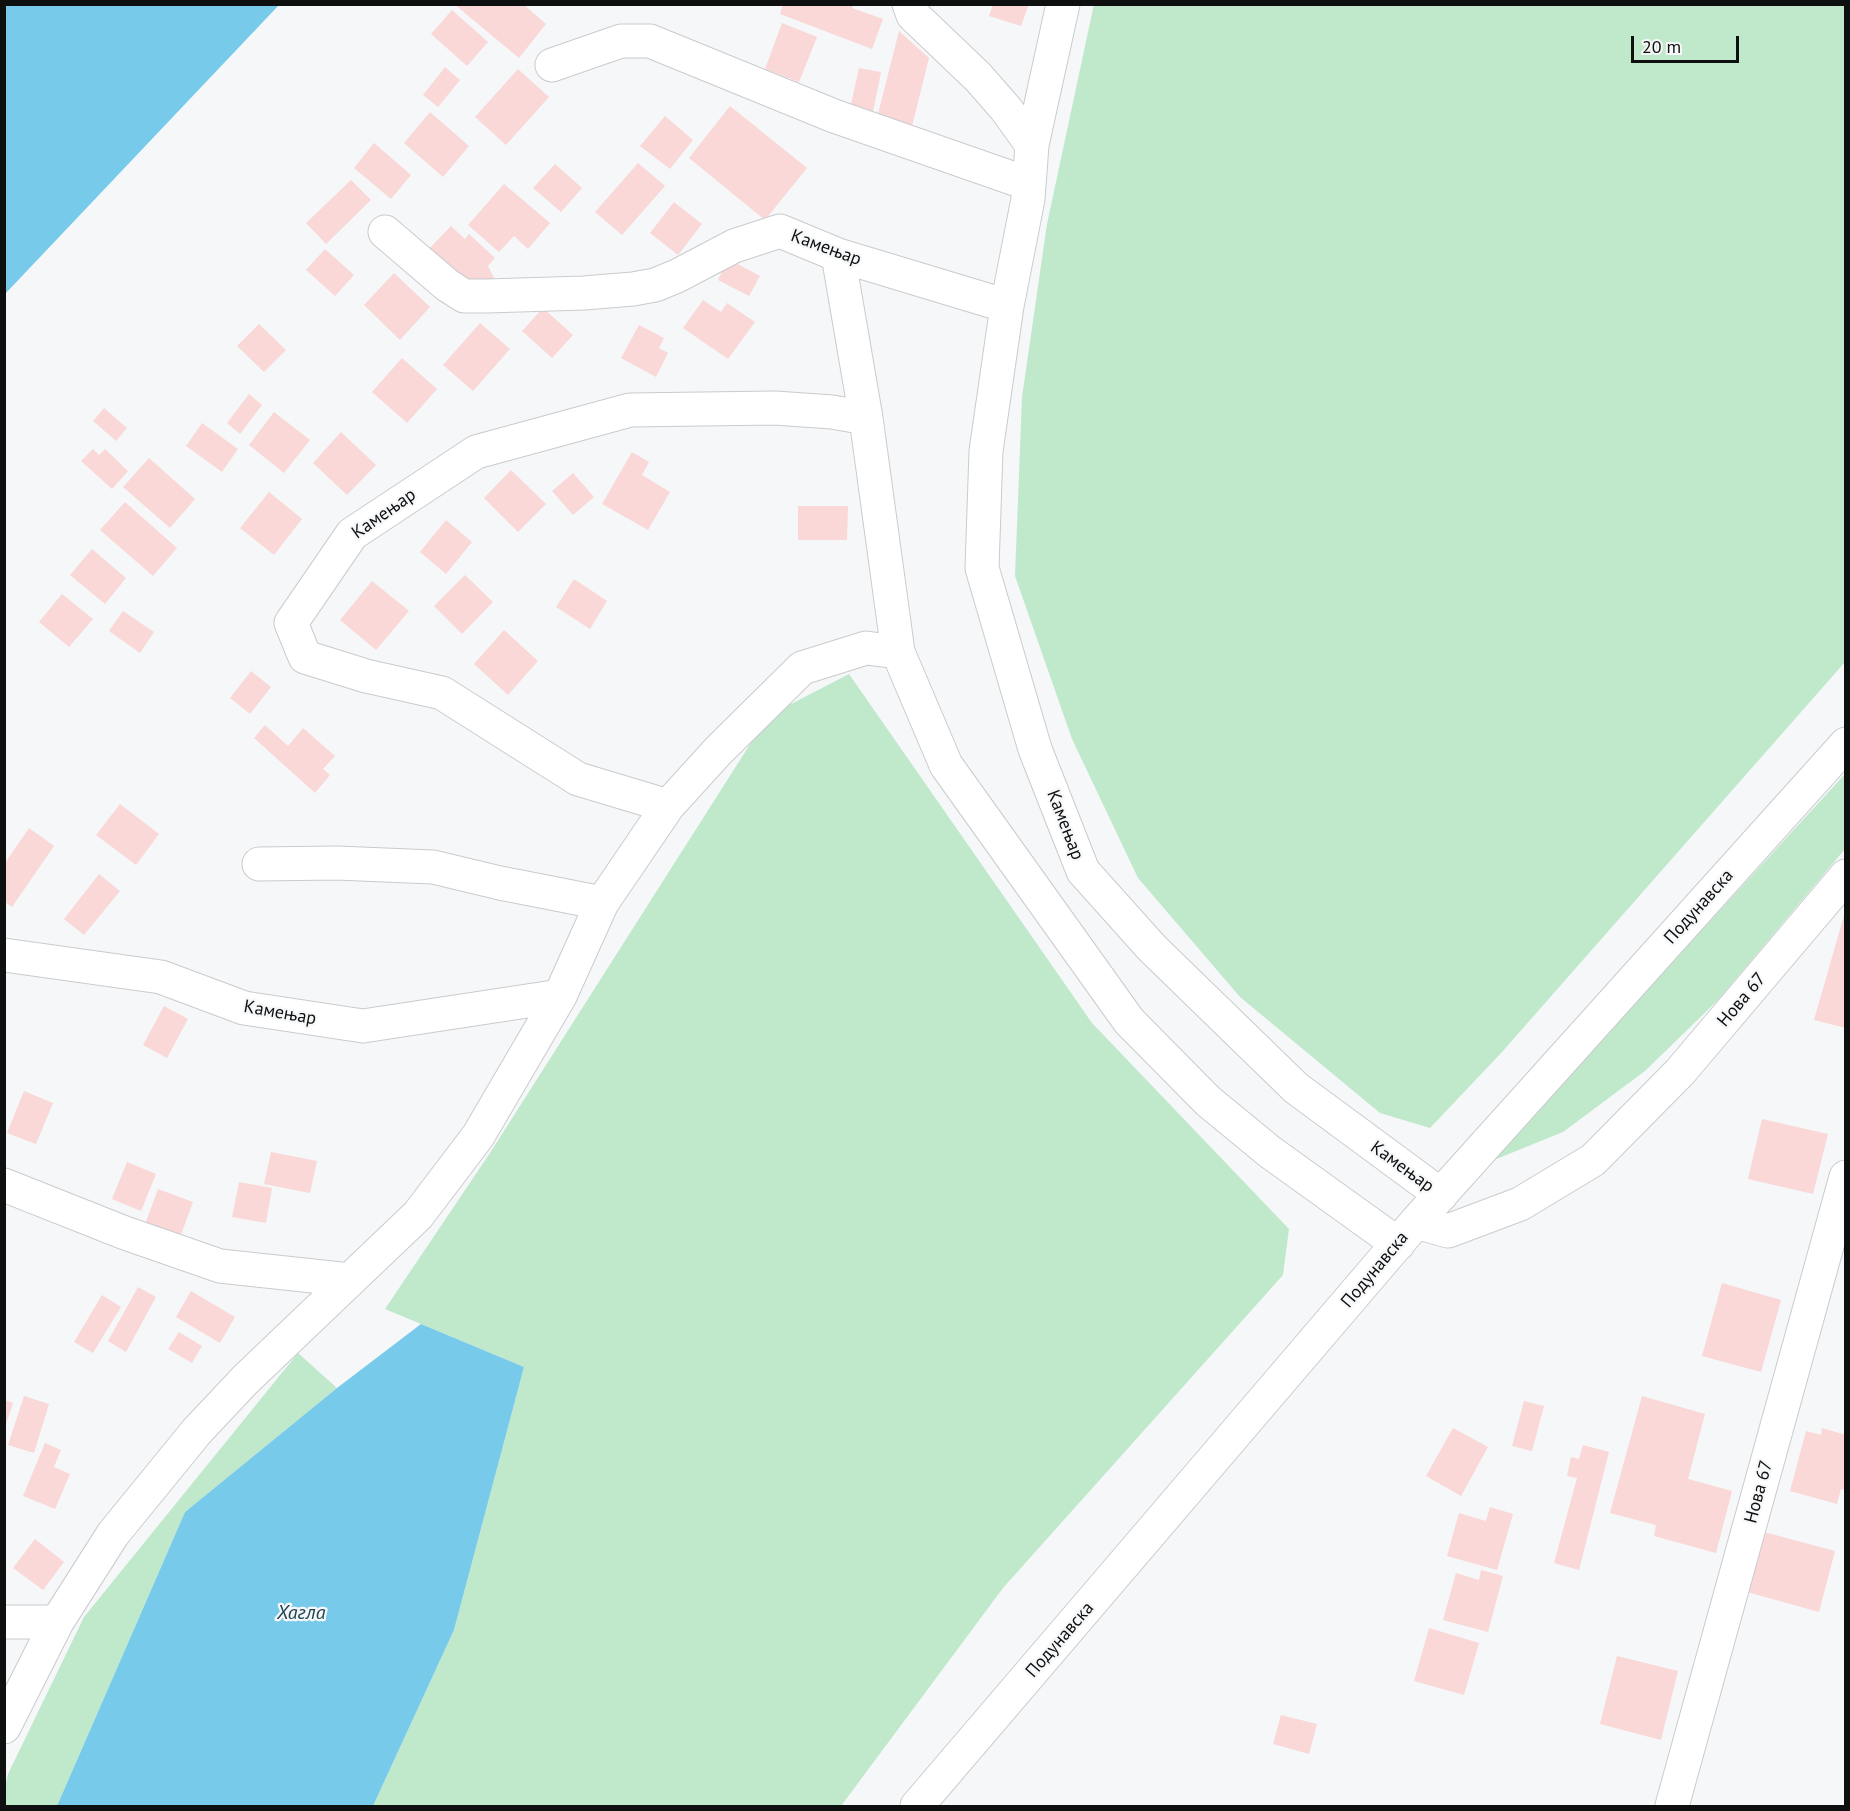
<!DOCTYPE html>
<meta charset="utf-8">
<style>
body{margin:0}
#map{position:relative;width:1850px;height:1811px;overflow:hidden;background:#f6f7f9;font-family:"PT Sans",sans-serif}
canvas{display:block}
.frame{position:absolute;inset:0;border:6px solid #0e0f0f;pointer-events:none}
.scale{position:absolute;left:1631px;top:36px;width:108px;height:27px;box-sizing:border-box;border:3px solid #0e0f0f;border-top:0;padding-left:8px;font-size:18px;line-height:21px;white-space:nowrap;color:#0e0f0f;-webkit-text-stroke:4px #f6f7f9;paint-order:stroke}
</style>
<div id="map">
<canvas width="1850" height="1811"></canvas>
<div class="frame"></div>
<div class="scale">20 m</div>
</div>
<script>
const context = document.querySelector('canvas').getContext('2d');
context.lineJoin = 'round';
function fill(path, color) {
  context.fillStyle = color;
  context.fill(path, 'evenodd');
}
function strokePath(path, color, width, dash) {
  context.strokeStyle = color;
  context.lineWidth = width;
  context.lineCap = dash ? 'butt' : 'round';
  context.setLineDash(dash || []);
  context.stroke(path);
}
function write(font, color, halo, rows, align = 'center') {
  context.font = font + ' "PT Sans",sans-serif';
  context.lineWidth = 4.5;
  context.setLineDash([]);
  context.textBaseline = 'middle';
  context.strokeStyle = halo;
  context.fillStyle = color;
  for (const [text, x, y, turn = 0] of rows) {
    context.save();
    context.translate(x, y);
    context.rotate((+turn || 0) * Math.PI / 180);
    context.textAlign = isNaN(turn) ? turn : align;
    if (halo) context.strokeText(text, 0, 0);
    context.fillText(text, 0, 0);
    context.restore();
  }
}
const green = new Path2D(`
 M1094,4L1845,5V662L1502,1052L1430,1128L1380,1113L1240,997L1138,878L1072,739L1015,576L1022,397L1047,224Z
 M849,674L1092,1023L1289,1229L1283,1275L1003,1588L841,1806H373L454,1630L524,1367L385,1309L490,1153L768,716Z
 M1845,774V849L1719,999L1645,1071L1563,1132L1489,1162Z
 M298,1353L337,1388L185,1512L57,1806H5V1787L8,1774L84,1617Z`);
const water = new Path2D(`
 M5,4L279,5L5,294L4,5Z
 M421,1324L524,1367L454,1630L373,1806H57L185,1512L337,1388Z`);
const building = new Path2D(`
 M454,4H523L546,24L519,58Z
 M783,4H854L852,8L883,19L872,49L780,14Z
 M993,4H1029L1021,26L989,16Z
 M452,10L488,42L467,66L431,34Z
 M782,23L817,37L799,82L765,69Z
 M899,31L929,58L912,126L877,118Z
 M445,67L460,80L438,107L423,95Z
 M859,68L881,72L872,117L849,113Z
 M518,69L549,97L506,145L475,117Z
 M730,106L807,168L765,220L689,158Z
 M430,112L469,146L443,177L404,143Z
 M665,116L693,140L670,169L640,146Z
 M374,143L411,175L391,199L354,168Z
 M638,163L665,186L622,235L595,212Z
 M555,164L582,188L561,212L533,188Z
 M351,180L371,200L326,244L306,223Z
 M504,184L550,223L528,249L514,236L499,252L468,225Z
 M674,202L702,224L678,255L650,233Z
 M451,226L465,239L469,234L495,258L488,266L498,286L473,288L427,251Z
 M325,249L354,275L335,296L306,270Z
 M728,259L760,276L749,296L718,280Z
 M394,273L430,307L400,340L364,305Z
 M703,300L721,312L727,303L755,322L728,359L683,328Z
 M543,308L573,335L552,358L522,331Z
 M480,323L510,349L473,391L443,365Z
 M259,324L286,350L264,372L237,346Z
 M639,325L664,338L659,348L668,353L656,377L621,358Z
 M402,358L437,389L407,423L372,392Z
 M249,394L262,405L240,434L227,423Z
 M104,408L127,428L116,441L93,421Z
 M274,412L310,440L284,473L249,445Z
 M202,423L238,449L222,472L186,446Z
 M341,432L376,465L347,495L313,463Z
 M93,449L99,455L105,449L128,471L112,489L81,461Z
 M632,452L649,462L642,475L670,492L648,530L602,504Z
 M149,458L195,499L170,528L123,487Z
 M511,470L546,504L518,532L484,498Z
 M573,473L594,497L573,515L552,491Z
 M269,492L302,519L274,555L240,528Z
 M125,502L177,548L153,576L100,530Z
 M798,506H848L847,540H798Z
 M446,520L472,542L446,574L420,552Z
 M92,549L126,578L105,604L70,575Z
 M465,575L493,602L462,634L434,606Z
 M574,579L607,601L590,629L556,607Z
 M372,581L409,611L376,650L340,620Z
 M62,594L93,619L69,647L39,622Z
 M123,611L154,632L140,653L109,631Z
 M504,630L538,661L508,695L474,664Z
 M251,671L271,687L250,714L230,698Z
 M265,725L288,746L303,728L335,756L323,769L330,775L315,793L254,738Z
 M120,804L159,834L136,865L96,835Z
 M29,828L54,846L12,907L5,902V863Z
 M99,874L120,891L84,935L64,919Z
 M1845,912H1846V1028L1814,1020Z
 M164,1006L188,1019L167,1058L143,1045Z
 M24,1091L53,1103L36,1144L7,1133Z
 M1762,1119L1828,1134L1813,1194L1748,1179Z
 M271,1152L317,1161L310,1193L264,1184Z
 M127,1162L156,1174L141,1211L112,1199Z
 M239,1182L272,1188L266,1223L232,1217Z
 M158,1189L193,1202L179,1240L144,1227Z
 M1722,1283L1781,1300L1761,1372L1702,1356Z
 M138,1287L156,1297L126,1352L108,1341Z
 M191,1291L235,1317L220,1343L176,1317Z
 M102,1295L121,1307L93,1353L74,1342Z
 M179,1332L202,1346L192,1363L168,1349Z
 M24,1396L49,1404L34,1453L8,1445Z
 M1642,1396L1705,1414L1688,1479L1732,1491L1716,1553L1654,1536L1656,1525L1610,1513Z
 M5,1400L13,1403L5,1427Z
 M1524,1401L1544,1406L1532,1451L1512,1446Z
 M1453,1428L1488,1447L1461,1496L1426,1476Z
 M1822,1428L1846,1435V1490L1841,1489L1837,1504L1790,1491L1806,1431L1821,1435Z
 M45,1443L61,1450L54,1467L70,1474L55,1509L23,1496Z
 M1583,1445L1609,1452L1579,1570L1554,1563L1577,1478L1567,1476L1571,1457L1579,1459Z
 M1490,1507L1513,1514L1497,1570L1447,1556L1459,1513L1486,1521Z
 M1764,1532L1835,1551L1819,1612L1747,1592Z
 M35,1539L64,1562L43,1590L13,1568Z
 M1481,1570L1503,1576L1488,1632L1443,1620L1456,1573L1479,1580Z
 M1429,1628L1479,1643L1464,1695L1414,1681Z
 M1617,1656L1678,1671L1661,1740L1600,1724Z
 M1281,1715L1317,1724L1309,1754L1273,1744Z`);
const minor = new Path2D(`
 M909,4L913,15L978,77L1006,109L1032,145
 M1063,4L1032,145L1028,199L1007,306L986,451L982,568L1035,749L1083,871L1152,948L1296,1088L1441,1195
 M552,65L621,41H650L834,116L1029,184
 M385,232L447,285L464,296H487L584,293L633,289L655,285L677,276L734,246L780,231L838,255L1007,306
 M838,255L866,418L898,652L946,765L1129,1021L1208,1101L1270,1152L1398,1244
 M668,806L578,779L442,693L366,676L305,657L291,623L352,534L476,452L630,410L775,408L832,412L866,418
 M259,864L337,863L433,867L500,883L602,903
 M4,955L161,977L244,1008L363,1026L560,996
 M4,1185L125,1233L220,1266L350,1280
 M1416,1222L1448,1231L1520,1204L1593,1160L1680,1072L1846,876
 M4,1622H57
 M4,1727L57,1622L113,1534L197,1431L245,1380L418,1215L478,1136L560,996L602,903L668,806L718,751L802,668L866,648L898,652
 M917,1806L1416,1222L1846,744
 M1672,1806L1846,1177`);
const streetNames = [
 ["Камењар",826,248,20],
 ["Камењар",384,514,-35],
 ["Камењар",1065,825,69],
 ["Подунавска",1699,907,-48],
 ["Нова 67",1742,1000,-50],
 ["Камењар",280,1013,10],
 ["Камењар",1402,1167,36],
 ["Подунавска",1375,1270,-50],
 ["Нова 67",1759,1492,-75],
 ["Подунавска",1060,1640,-49]
];
const waterNames = [
 ["Хагла",301,1613]
];
fill(green, '#c0e8cb');
fill(water, '#78caea');
fill(building, '#f9d8d7');
strokePath(minor, '#cacbcd', 35);
strokePath(minor, '#fff', 33);
write('18px', '#0e0f0f', '#f6f7f9', streetNames);
write('italic 20px', '#204654', '#f6f7f9', waterNames);
</script>
